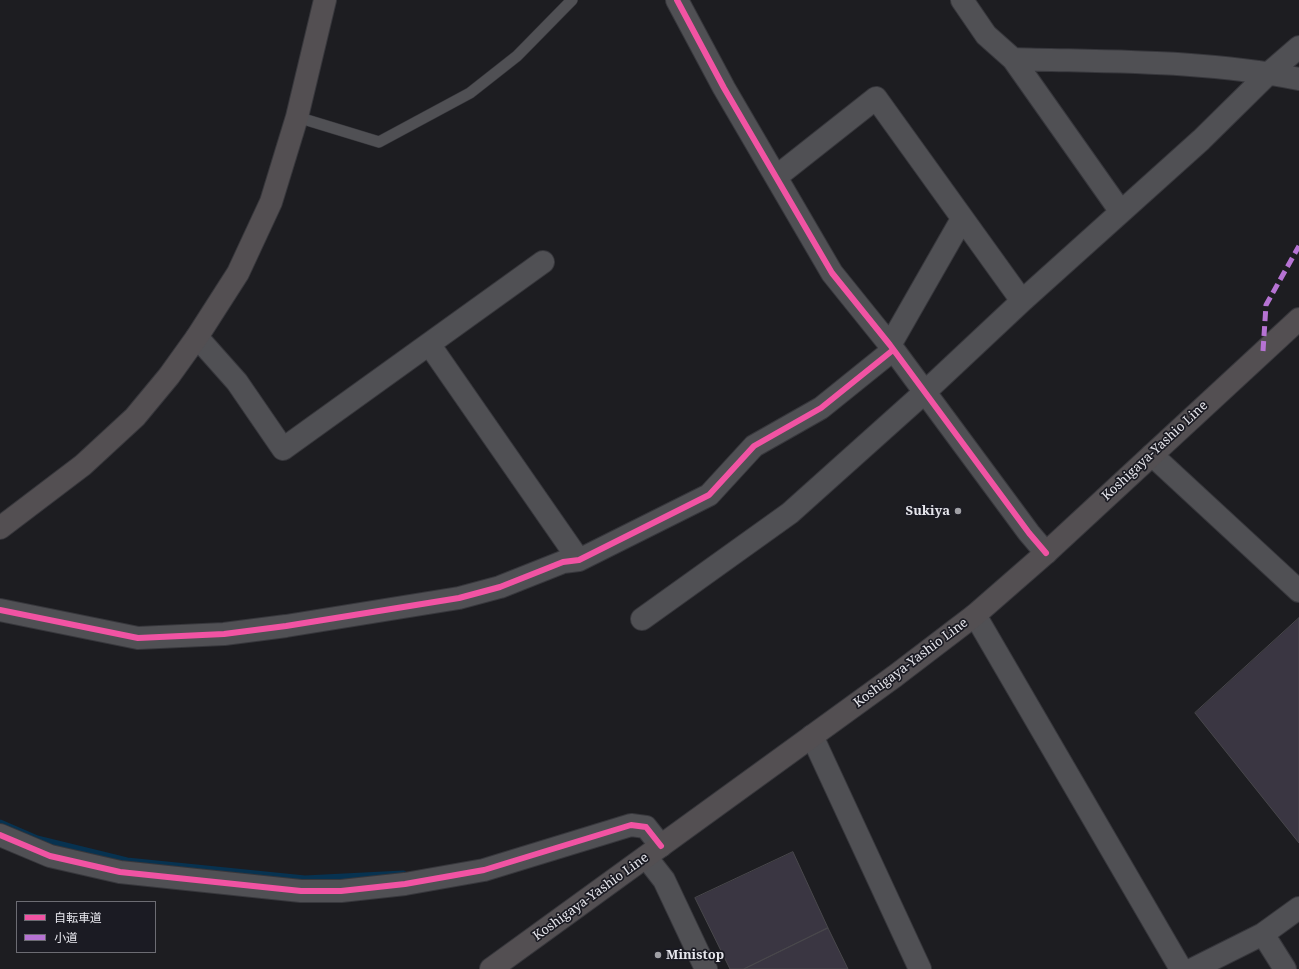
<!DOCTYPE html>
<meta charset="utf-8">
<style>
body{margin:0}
#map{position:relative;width:1299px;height:969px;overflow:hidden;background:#1d1d21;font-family:"Noto Serif","Noto Sans JP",serif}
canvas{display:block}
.legend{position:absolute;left:16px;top:901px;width:140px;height:52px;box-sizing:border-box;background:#1b1b23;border:1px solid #6c6c73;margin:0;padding:5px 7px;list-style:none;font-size:12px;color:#e6e6ec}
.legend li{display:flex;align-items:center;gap:8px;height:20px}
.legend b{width:20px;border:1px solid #6c6c73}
</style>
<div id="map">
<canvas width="1299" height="969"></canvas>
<ul class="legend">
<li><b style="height:5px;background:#f153a3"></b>自転車道</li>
<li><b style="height:5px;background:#b673d3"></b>小道</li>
</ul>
</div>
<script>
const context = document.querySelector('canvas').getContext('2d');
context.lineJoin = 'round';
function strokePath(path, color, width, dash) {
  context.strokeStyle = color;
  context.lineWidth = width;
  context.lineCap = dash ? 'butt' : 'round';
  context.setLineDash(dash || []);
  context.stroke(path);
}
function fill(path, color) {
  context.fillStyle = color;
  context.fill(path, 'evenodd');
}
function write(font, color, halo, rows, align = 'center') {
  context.font = font + ' "Noto Serif",serif';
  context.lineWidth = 3.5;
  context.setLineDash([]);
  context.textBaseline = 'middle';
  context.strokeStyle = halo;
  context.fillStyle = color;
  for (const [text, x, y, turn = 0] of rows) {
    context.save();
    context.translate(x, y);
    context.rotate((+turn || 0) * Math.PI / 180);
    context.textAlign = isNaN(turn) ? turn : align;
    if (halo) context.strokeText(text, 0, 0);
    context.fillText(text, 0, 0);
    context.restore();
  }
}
const stream = new Path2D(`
 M0,823L37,839L127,861L305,879L403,874`);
const building = new Path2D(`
 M1299,618V843L1195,713Z
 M793,852L828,928L744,969H730L695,898Z
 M828,928L848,969H744Z`);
const lane = new Path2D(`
 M297,117L379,142L470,93L517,56L572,0`);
const street = new Path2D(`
 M677,0L724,88L832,273L890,345L1029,533L1046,553
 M962,0L986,35L1013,59L1121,212
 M1013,59C1108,62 1205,60 1299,79
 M776,177L876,98L1022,301
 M197,337L237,382L283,449L543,262
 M429,344L579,560
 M890,345L962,219
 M1152,455L1299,591
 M0,610L138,638L224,634L286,626L459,598L500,587L563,562L579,560L709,495L754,446L821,408L893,350
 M975,615L1181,969
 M642,619L790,513L925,392L1022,301L1201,140L1269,73L1299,47
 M812,736L920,969
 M0,835L50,856L120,872L301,891H341L405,884L484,870L631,825L646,827L661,846
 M646,857L664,880L706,969
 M1263,934L1285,969
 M1193,969L1263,934L1299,908`);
const secondary = new Path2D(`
 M0,528L83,465L135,417L169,376L197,337L238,273L271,202L297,117L325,0
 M491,969L895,676L975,615L1046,553L1299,319`);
const quiet = new Path2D(`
 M1263,351L1266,305L1299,246`);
const cycleway = new Path2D(`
 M677,0L724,88L832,273L890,345L1029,533L1046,553
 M0,610L138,638L224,634L286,626L459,598L500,587L563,562L579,560L709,495L754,446L821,408L893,350
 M0,835L50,856L120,872L301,891H341L405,884L484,870L631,825L646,827L661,846`);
const markers = [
 [958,511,4,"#a0a0a5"],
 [658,955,4,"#a0a0a5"]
];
const streetNames = [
 ["Koshigaya-Yashio Line",1155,451,-43],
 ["Koshigaya-Yashio Line",911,663,-37],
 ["Koshigaya-Yashio Line",591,897,-36]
];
const poiNames = [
 ["Sukiya",950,511],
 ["Ministop",666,955,"left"]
];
strokePath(stream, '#073250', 7);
fill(building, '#3a3642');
strokePath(building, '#49484c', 1);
strokePath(lane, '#37373c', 12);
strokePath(street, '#37373c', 24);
strokePath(secondary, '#37373c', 24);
strokePath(lane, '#505054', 11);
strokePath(street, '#505054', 22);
strokePath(secondary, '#534f52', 22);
strokePath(quiet, '#b673d3', 5, [10, 5]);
strokePath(cycleway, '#f153a3', 6);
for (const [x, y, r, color] of markers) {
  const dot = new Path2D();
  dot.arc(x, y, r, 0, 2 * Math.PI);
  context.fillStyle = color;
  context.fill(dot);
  strokePath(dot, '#1b1b23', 1.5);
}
write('13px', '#e6e6ec', '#1b1b23', streetNames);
write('bold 13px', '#e6e6ec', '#1b1b23', poiNames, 'right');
</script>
